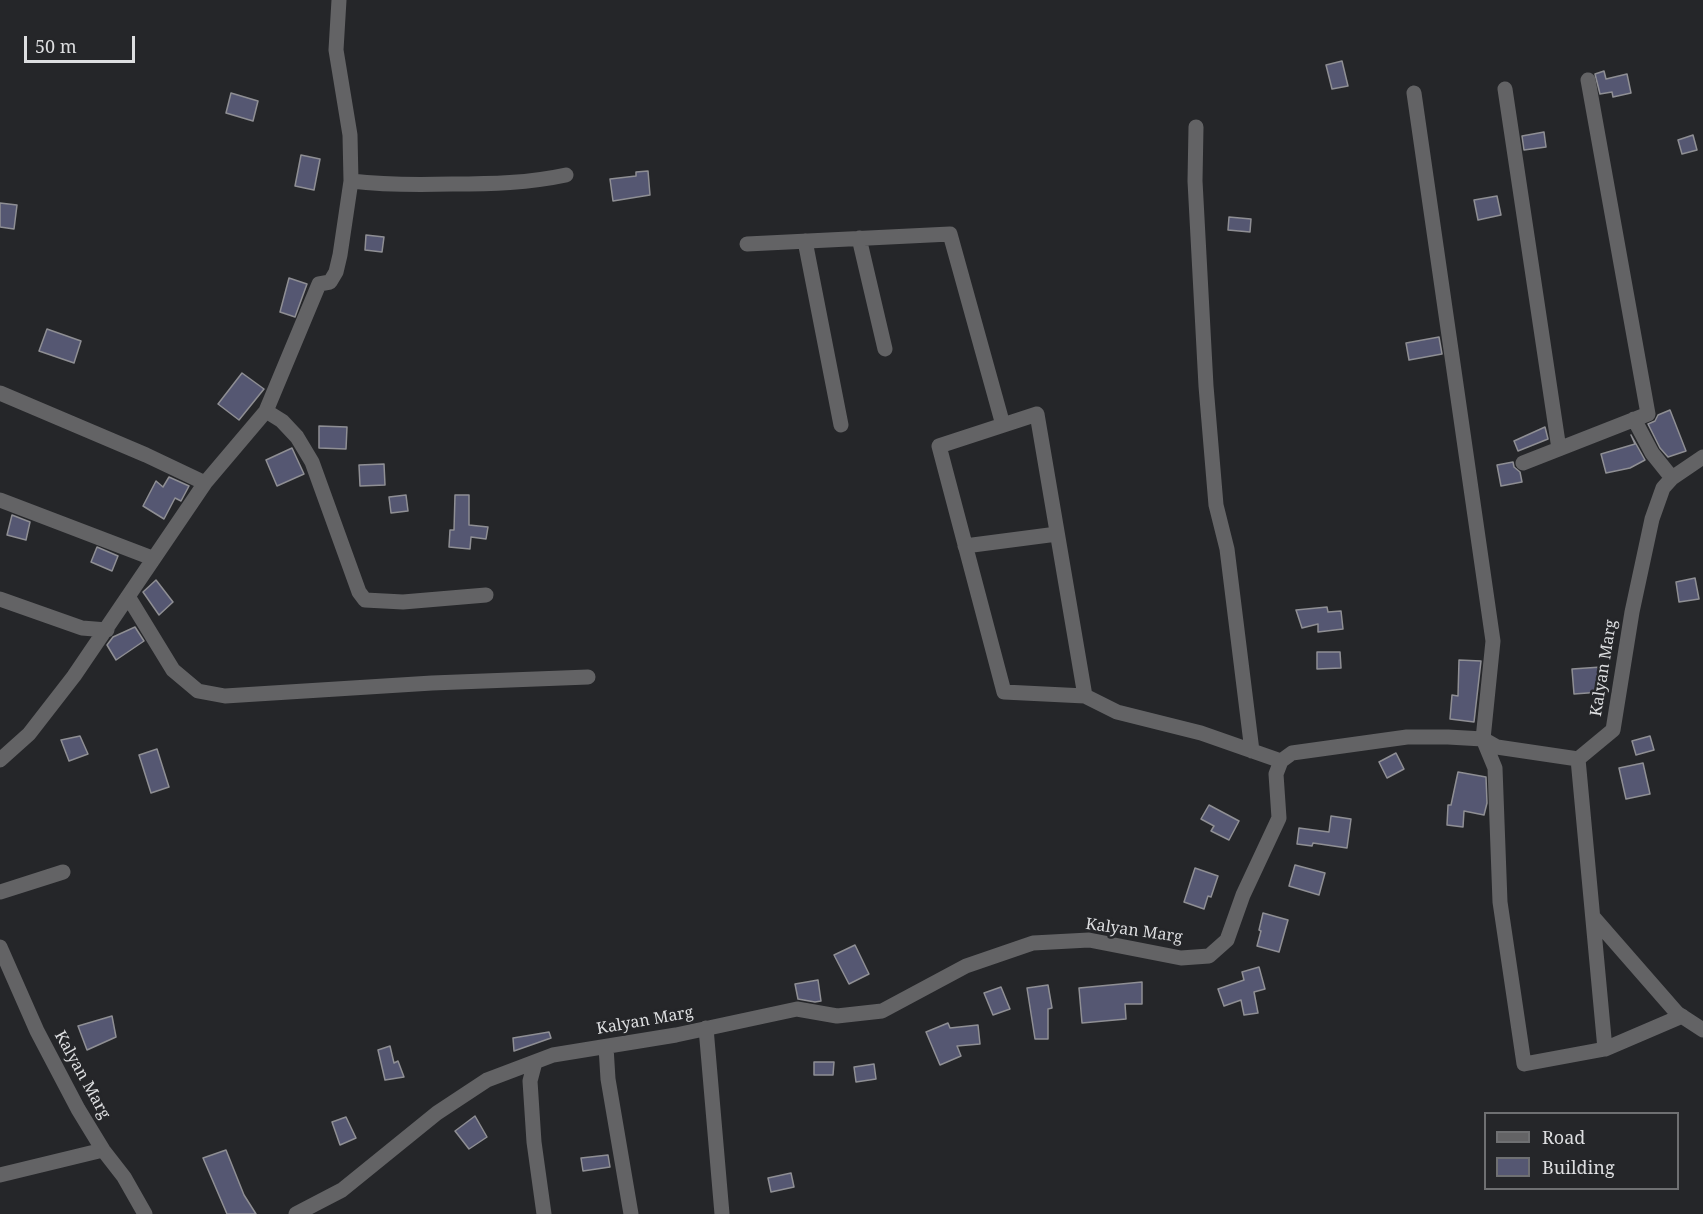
<!DOCTYPE html>
<style>
body{margin:0}
#map{position:relative;width:1703px;height:1214px;overflow:hidden;background:#252629;font-family:"Noto Serif",serif}
canvas{display:block}
.legend{position:absolute;left:1484px;top:1112px;width:195px;height:78px;box-sizing:border-box;background:#252629;border:2px solid #6f7072;margin:0;padding:8px 10px;list-style:none;font-size:18px;color:#dddee0}
.legend li{display:flex;align-items:center;gap:12px;height:30px}
.legend b{width:30px;border:2px solid #6f7072}
.scale{position:absolute;left:24px;top:36px;width:111px;height:27px;box-sizing:border-box;border:3px solid #dddee0;border-top:0;padding-left:8px;font-size:18px;line-height:21px;white-space:nowrap;color:#dddee0;-webkit-text-stroke:4px #252629;paint-order:stroke}
</style>
<div id="map">
<canvas width="1703" height="1214"></canvas>
<ul class="legend">
<li><b style="height:8px;background:#636365"></b>Road</li>
<li><b style="height:16px;background:#555772"></b>Building</li>
</ul>
<div class="scale">50 m</div>
</div>
<script>
const context = document.querySelector('canvas').getContext('2d');
context.lineJoin = 'round';
function fill(path, color) {
  context.fillStyle = color;
  context.fill(path, 'evenodd');
}
function strokePath(path, color, width, dash) {
  context.strokeStyle = color;
  context.lineWidth = width;
  context.lineCap = dash ? 'butt' : 'round';
  context.setLineDash(dash || []);
  context.stroke(path);
}
function write(font, color, halo, rows, align = 'center') {
  context.font = font + ' "Noto Serif",serif';
  context.lineWidth = 5;
  context.setLineDash([]);
  context.textBaseline = 'middle';
  context.strokeStyle = halo;
  context.fillStyle = color;
  for (const [text, x, y, turn = 0] of rows) {
    context.save();
    context.translate(x, y);
    context.rotate((+turn || 0) * Math.PI / 180);
    context.textAlign = isNaN(turn) ? turn : align;
    if (halo) context.strokeText(text, 0, 0);
    context.fillText(text, 0, 0);
    context.restore();
  }
}
const building = new Path2D(`
 M1342,61L1348,86L1332,89L1326,65Z
 M1604,71L1606,79L1627,74L1631,93L1613,97L1612,92L1600,94L1595,74Z
 M231,93L258,101L253,121L226,113Z
 M1544,132L1546,147L1524,150L1522,136Z
 M1693,135L1697,150L1682,154L1678,140Z
 M301,155L320,159L314,190L295,186Z
 M648,171L650,195L613,201L610,179L636,176V172Z
 M1497,196L1501,215L1478,220L1474,200Z
 M0,203L17,205L14,229L0,227Z
 M1229,217L1251,219L1250,232L1228,230Z
 M366,235L384,237L382,252L365,250Z
 M289,278L307,284L295,317L280,312Z
 M47,329L81,341L74,363L39,351Z
 M1439,337L1442,354L1409,360L1406,343Z
 M242,373L264,389L239,420L218,404Z
 M1670,410L1686,451L1668,457L1660,448L1648,424L1655,421L1658,415Z
 M319,426L347,427L346,449L319,448Z
 M1545,427L1548,439L1518,451L1514,441Z
 M1631,435L1645,460L1630,468L1606,473L1601,454L1635,444Z
 M292,448L304,474L277,486L266,460Z
 M1513,462L1514,467L1520,472L1522,482L1501,486L1497,465Z
 M384,464L385,485L360,486L359,465Z
 M169,477L189,486L181,501L175,498L164,519L143,506L156,481L163,487Z
 M406,495L408,511L391,513L389,497Z
 M455,495H469V525L488,527L486,539L471,537L470,549L449,547L450,530H454Z
 M12,515L30,522L26,540L7,535Z
 M97,547L118,556L112,571L91,562Z
 M1695,578L1699,599L1679,602L1676,582Z
 M156,580L173,602L159,615L143,592Z
 M1327,607L1328,612L1341,611L1343,629L1318,632V624L1302,628L1296,610Z
 M135,627L144,641L116,660L107,645L113,637Z
 M1317,652H1340L1341,668L1317,669Z
 M1459,660L1481,661L1474,722L1450,719L1452,695L1458,696Z
 M1601,667V674H1605L1606,688H1600L1601,692L1574,694L1572,669Z
 M80,736L88,754L69,761L61,740Z
 M1650,736L1654,750L1636,755L1632,741Z
 M157,749L169,787L151,793L139,755Z
 M1396,753L1404,769L1387,778L1379,762Z
 M1643,763L1650,794L1626,799L1619,768Z
 M1458,772L1486,777L1487,803L1484,815L1464,811L1463,827L1447,825L1448,805H1451Z
 M1209,805L1239,821L1229,840L1211,831L1214,826L1201,819Z
 M1331,816L1351,819L1347,848L1313,843L1312,846L1297,844L1299,828L1329,832Z
 M1295,865L1325,873L1319,895L1289,886Z
 M1195,868L1218,876L1211,897L1208,896L1204,909L1184,902Z
 M1263,913L1288,920L1279,952L1257,946L1261,931L1259,930Z
 M855,945L869,974L849,984L834,955Z
 M1259,967L1265,989L1254,992L1258,1013L1244,1015L1241,1000L1224,1006L1218,989L1244,980L1242,972Z
 M818,980L821,1001L815,1002L798,999L795,984Z
 M1142,982V1004H1125L1126,1019L1082,1023L1079,988Z
 M1048,985L1052,1008L1048,1009V1039H1035L1027,988Z
 M1001,987L1010,1009L993,1015L984,993Z
 M112,1016L116,1037L87,1050L78,1026Z
 M948,1023L950,1028L978,1025L980,1044L957,1046L961,1056L940,1065L926,1032Z
 M549,1032L551,1038L514,1051L513,1038Z
 M390,1046L394,1063L398,1061L404,1077L385,1080L378,1050Z
 M814,1062H834L833,1075H814Z
 M874,1064L876,1079L856,1082L854,1067Z
 M475,1116L487,1137L469,1149L455,1131Z
 M346,1117L356,1138L340,1145L332,1122Z
 M226,1150L244,1195L256,1214H227L203,1158Z
 M608,1155L610,1167L583,1171L581,1158Z
 M791,1173L794,1187L771,1192L768,1178Z`);
const minor = new Path2D(`
 M1505,89L1559,449
 M1414,93L1493,641L1483,739L1495,768L1500,902L1524,1064L1605,1049L1578,759
 M1196,127L1195,181L1206,386L1216,505L1227,549L1252,751
 M351,181C385,185 418,185 452,184C491,184 529,183 566,175
 M859,238L885,349
 M805,241L841,425
 M747,244L950,234L1003,425
 M0,393L146,455L205,483
 M266,411L282,421L297,437L312,462L359,592L365,600L403,602L486,595
 M1634,419L1652,453L1672,478
 M1523,463L1648,414L1588,80
 M0,500L152,558
 M965,546L1057,534
 M129,598L173,670L198,691L225,696L432,683L588,677
 M0,599L82,628L107,630
 M1085,696L1037,414L939,446L1004,692L1085,696L1117,712L1201,733L1281,761
 M0,760L29,734L74,676L205,483L266,411L319,284L330,282L336,272L340,255L351,181L350,135L336,50L339,0
 M0,892L63,872
 M1594,918L1677,1013L1703,1030
 M0,947L37,1031L78,1109L103,1150L124,1177L145,1214
 M706,1028L722,1214
 M606,1047L608,1079L631,1214
 M1605,1049L1682,1016
 M535,1062L530,1081L534,1142L544,1214
 M0,1175L103,1150
 M296,1214L342,1190L437,1113L487,1080L553,1055L676,1035L797,1009L837,1016L882,1011L966,966L1033,943L1089,940L1181,958L1209,956L1227,940L1243,895L1279,818L1276,774L1281,761L1292,753L1407,737H1448L1483,739L1497,747L1578,759L1613,730L1632,612L1652,519L1663,488L1672,478L1703,457`);
const streetNames = [
 ["Kalyan Marg",1604,668,-81],
 ["Kalyan Marg",1134,931,8],
 ["Kalyan Marg",645,1021,-10],
 ["Kalyan Marg",82,1075,61]
];
fill(building, '#555772');
strokePath(building, '#8f8f94', 1.5);
strokePath(minor, '#636365', 15);
write('16px', '#dddee0', '#252629', streetNames);
</script>
